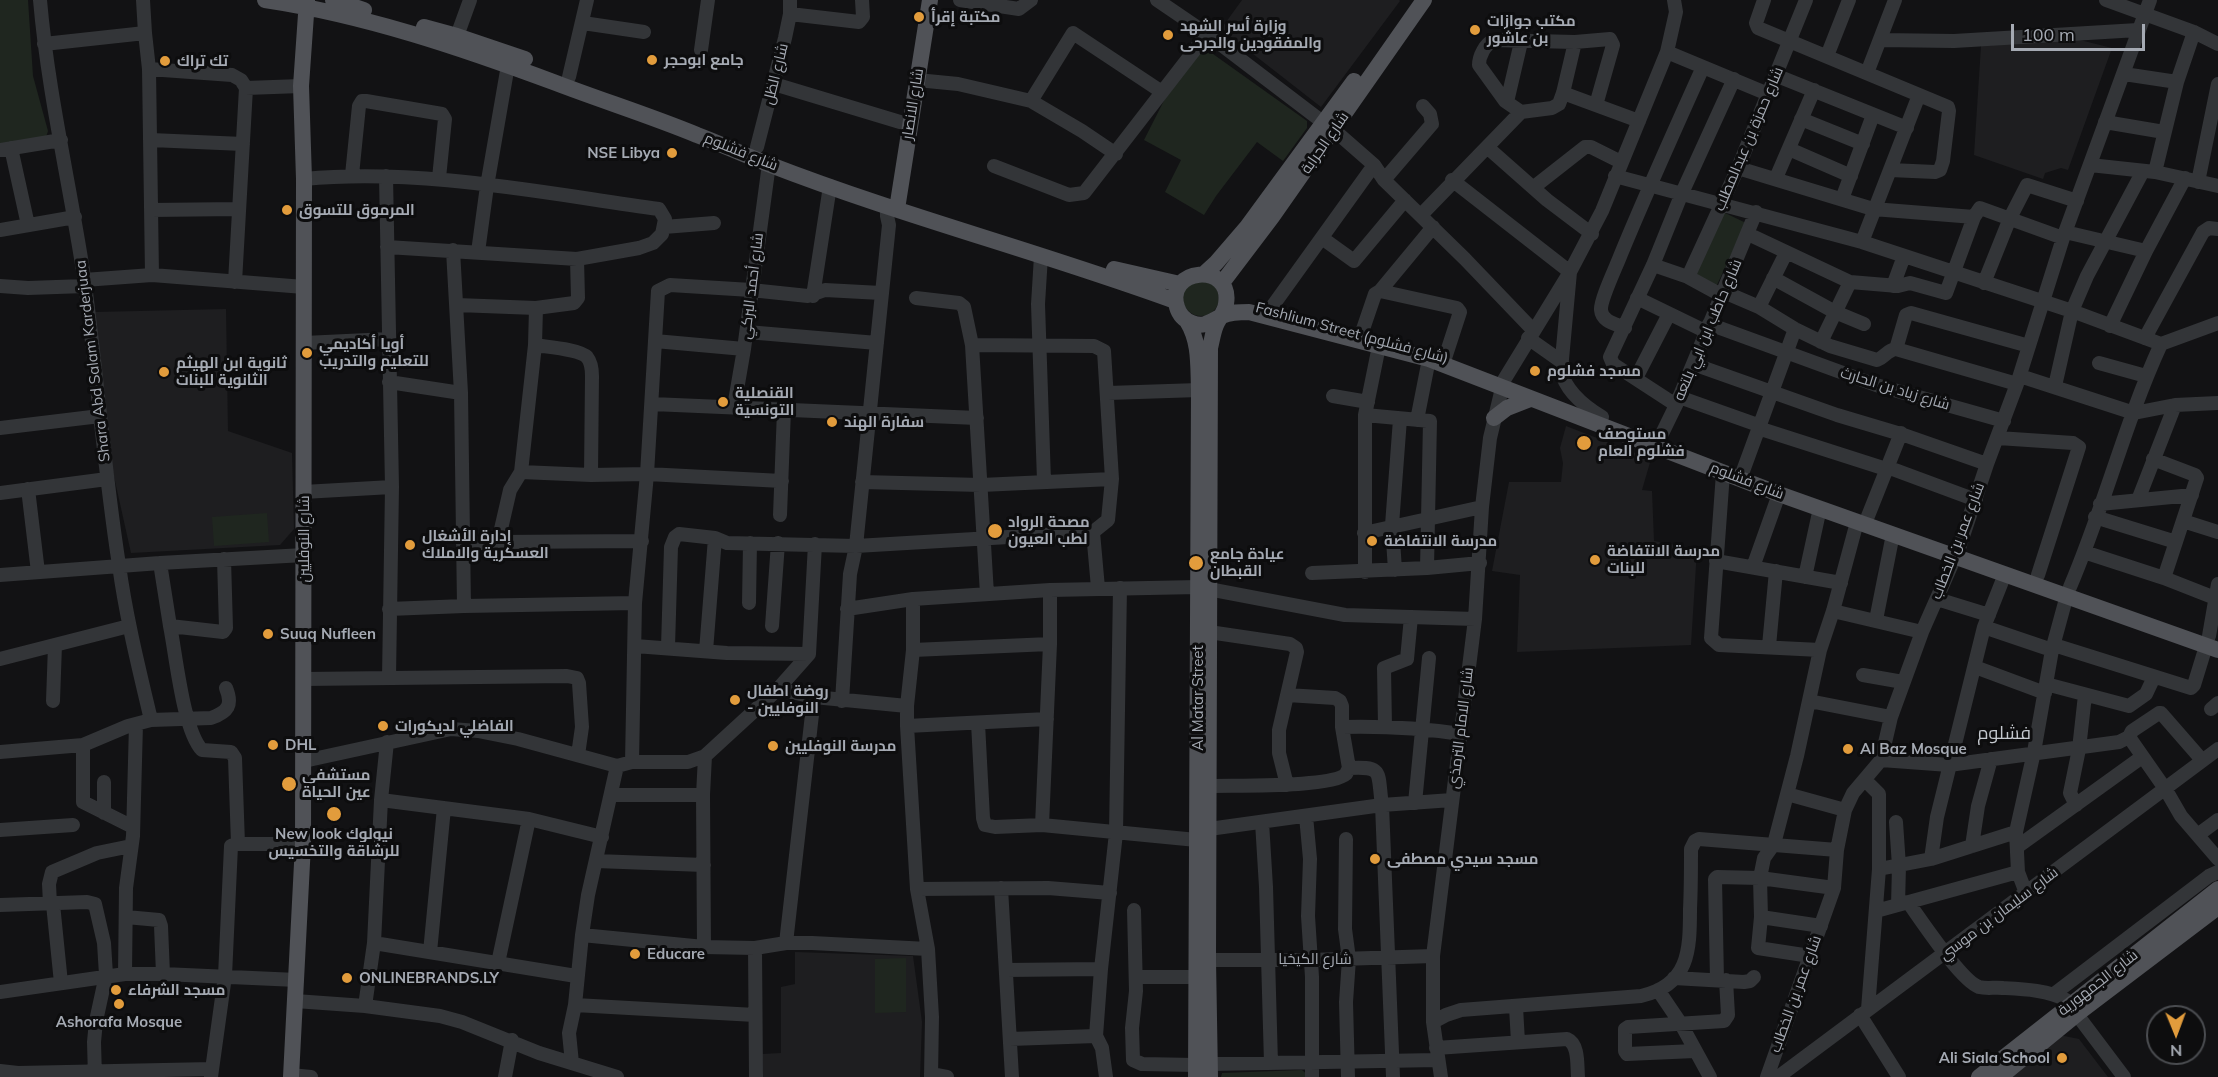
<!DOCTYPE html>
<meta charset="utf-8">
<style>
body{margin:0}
#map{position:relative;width:2218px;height:1077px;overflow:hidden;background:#121214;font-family:Mulish,sans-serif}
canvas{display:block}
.north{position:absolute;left:2146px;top:1005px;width:60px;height:60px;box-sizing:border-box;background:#0d0d0e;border:2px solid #4a4c50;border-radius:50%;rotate:179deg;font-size:16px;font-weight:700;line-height:24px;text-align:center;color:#a5aab3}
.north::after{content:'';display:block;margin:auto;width:21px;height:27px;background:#e29c3c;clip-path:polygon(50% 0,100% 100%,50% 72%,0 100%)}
.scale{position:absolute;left:2011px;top:24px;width:134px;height:27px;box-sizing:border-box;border:3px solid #a5aab3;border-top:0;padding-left:8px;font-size:18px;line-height:21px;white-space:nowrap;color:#a5aab3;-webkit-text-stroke:4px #0d0d0e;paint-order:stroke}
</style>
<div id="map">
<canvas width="2218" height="1077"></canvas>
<div class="north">N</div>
<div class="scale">100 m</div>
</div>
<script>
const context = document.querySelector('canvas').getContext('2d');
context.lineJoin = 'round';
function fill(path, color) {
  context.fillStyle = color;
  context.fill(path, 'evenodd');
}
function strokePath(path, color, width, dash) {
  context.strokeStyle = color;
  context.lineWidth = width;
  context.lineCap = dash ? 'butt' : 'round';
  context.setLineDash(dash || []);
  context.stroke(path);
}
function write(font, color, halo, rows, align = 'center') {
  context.font = font + ' Mulish,Cairo,sans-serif';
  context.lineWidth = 6;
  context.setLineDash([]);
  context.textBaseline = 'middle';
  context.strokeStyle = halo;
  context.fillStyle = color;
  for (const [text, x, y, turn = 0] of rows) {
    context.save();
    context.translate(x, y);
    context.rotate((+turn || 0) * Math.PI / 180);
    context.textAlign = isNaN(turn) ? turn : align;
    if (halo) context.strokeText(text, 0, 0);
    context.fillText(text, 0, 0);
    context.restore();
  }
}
const built = new Path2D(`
 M1242,0H1399L1400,1L1321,107L1221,29Z
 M2072,38L2112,48L2068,170L2061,168L2045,173L2043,179L1974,155L1981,46Z
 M226,309L228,431L292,453L294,529L280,545L131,553L109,454L95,312Z
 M1566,426L1651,459L1642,490L1652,491L1654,541L1697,549L1691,645L1517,652L1520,575L1492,571L1509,482H1561L1563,463L1560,448Z
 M795,952L913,956L922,1022L920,1077H763L762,1054L781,1053V987L795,984Z
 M2059,1035L2079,1039L2108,1077H2006Z`);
const green = new Path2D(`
 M0,0H28L33,76L48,131L45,140L0,149Z
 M1206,49L1307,121V128L1283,161L1257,142L1216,196L1204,215L1165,192L1181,160L1144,140L1180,69Z
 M1721,211L1746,223L1716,287L1691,275Z
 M1183 298a18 18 0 1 1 36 0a18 18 0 1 1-36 0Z
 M267,513L269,542L214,546L212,517Z
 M906,958V1012L875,1013V959Z
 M1302,1070L1310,1077H1221L1222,1073Z`);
const minor = new Path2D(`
 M40,0C48,93 70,185 84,277C97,373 104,469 119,565C126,617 139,669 151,720
 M960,0L1019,9L1031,0
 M1157,0L1207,34L1324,123
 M1764,0L1756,23L1758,28L1948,107L1949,111L1943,161L1940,170L1935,172L1890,170
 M2106,0L2194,32L2218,44
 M790,14L859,22L863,17L862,0
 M583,23L644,32
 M145,33L149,69L152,275
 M457,36L470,0
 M1881,40L1954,41L2138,30
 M1575,42L1563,93L1559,104L1552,108L1521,112L1505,101L1479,65C1479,56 1485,44 1494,40L1575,42L1610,39L1613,45L1596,105
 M44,44L145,33L143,0
 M701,50L708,0
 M1667,52L1768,94
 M1827,56L1849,0
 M149,69L232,75L241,80L246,88L235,282
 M1867,73L1895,0
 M2124,74L2177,82
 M1775,75L1907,128
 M569,77L587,0
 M917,80L958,84L1031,101L1082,131L1116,154
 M774,84L900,122
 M246,88L301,86
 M1563,93L1639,121
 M1031,101L1073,33L1162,92
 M1507,102L1521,42
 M1801,119L1863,144
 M2105,122L2164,132
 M1334,130L1374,165L1384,180L1465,259L1533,330
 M151,140L243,144
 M757,147L785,38L790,14V0
 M1487,147L1547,200L1592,234
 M11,148L28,225
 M1789,149L1851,176
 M0,150L61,140
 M2090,165L2155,172L2218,186
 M994,166L1069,195L1084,193L1207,34
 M1738,168L1873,209L1974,217
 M2155,172L2177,82L2194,32
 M352,175L359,106L362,101H366L442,114L445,119L439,178
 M386,176L392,487L389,678
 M1615,176L1862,242L2072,311L2161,344
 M1776,178L1814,90
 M304,179C423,168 542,193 659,209L665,219L662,234L653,243L639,248L577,259L387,247
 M1384,180L1432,124L1430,114L1423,106
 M1452,180L1570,272L1561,370C1565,391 1584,406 1602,417
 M2198,182L2218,84
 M1534,187L1585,147H1591L1621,162
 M1842,199L1873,115
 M151,210L239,209
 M1421,215L1521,112
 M664,227L714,223
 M0,230L75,217
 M2065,232L2146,251
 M1748,234L1850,282L1898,286L1910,283L1946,293L1974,217L1980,208L2063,238
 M1322,238L1354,261L1405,200
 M1862,242L1919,95
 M453,250L461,393L464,606
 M478,252L487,186L508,65
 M1041,256L1038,304L1044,481
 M1653,265L1688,277L1721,295
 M1688,277L1738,168L1806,0
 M1773,278L1835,312L1864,324
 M84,280L152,275L304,287
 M1984,283L2010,218L2027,185L2077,201
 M0,286L28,288L85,286
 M1893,286L1904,256
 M1380,291L1433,227
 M1724,292L1759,307L1795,329L1830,346L1877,360C1885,357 1887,350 1896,349L2017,384
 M813,296L830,186
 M916,298L959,303L964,307L972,345L987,594
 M1637,298L1707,332
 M457,305L536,308L574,303L578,298L577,259
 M1759,307L1786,253
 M1269,311L1374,165
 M1709,324L1876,385L2004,421
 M2110,326L2146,251L2185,178
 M1625,328C1616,324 1602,322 1601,310C1600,300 1617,265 1621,254C1647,191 1675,129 1703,67
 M747,332L877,343
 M1361,335L1375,294L1380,291L1457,308L1460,312L1445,358
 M1528,338L1562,362
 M2145,338L2203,232L2209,228L2218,229
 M655,341L744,349
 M1821,342L1850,282
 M304,343L389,339
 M2161,344L2218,323
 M535,345C547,347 579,349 587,357C591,362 592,369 592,376L591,475
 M972,345L1094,346L1104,351L1112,479L1108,520L1093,532L1098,588
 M1896,349L1906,315L1911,313L2029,346
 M2099,363L2146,376
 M1693,364L1837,415L1904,435L1987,464
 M2020,376L2134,413L2175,405L2218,403
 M1636,378L1669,314
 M389,382L461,393
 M2055,386L2072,311L2087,276L2143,171
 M1108,393L1199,390
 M1333,396L1368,402
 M1679,397L1758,425
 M652,404L977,418
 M1676,405L1613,364L1610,357L1653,265L1682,193L1734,79
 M734,407L744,349L769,164
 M1365,415L1430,421L1427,568
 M1417,420L1429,359
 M0,428L100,416
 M1758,428L1886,469
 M1998,438L2073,443L2079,447L2038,575
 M1656,446L1676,405L1756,212
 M2153,459L2195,475L2197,478L2164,578
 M1887,467L1976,500
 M1743,471L1795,329
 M521,472L591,475L647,474L782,481
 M1723,473L1711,638L1719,645L1820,650
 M862,482L981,485L1112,479
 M28,489L38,572
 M303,492L392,487
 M0,493L107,479
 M2138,500L2175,405
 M2100,504L2192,495
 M780,515L784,410
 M1868,516L1901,433
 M2095,517L2176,542
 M2183,521L2218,532
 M1364,533L1482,507
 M498,542L510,490L521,472L535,345L536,308
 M463,544L498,542L642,541
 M2084,552L2164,578L2215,598
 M1716,561L1841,583
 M160,563L170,626L223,632L226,628L224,559
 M1753,567L1779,494
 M1395,570L1392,525L1400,419
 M1365,572V415L1379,346
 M1312,573L1427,568L1480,563
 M0,575L160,563L304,555
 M1805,577L1820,508
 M2070,587C2104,508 2125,422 2161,344
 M913,599V650L907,706V726L917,889L928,949L932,1017L931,1077
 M1937,599L1989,615
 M749,603L750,543
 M389,609L464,606L635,603
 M847,609L913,599L1050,590L1198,587L1345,615L1475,619
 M1833,611L1922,632
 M1876,620L1893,534
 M170,626C176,655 183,730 202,750L231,752L235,758L238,844
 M772,626L778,543
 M1984,627L2052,650
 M1209,632L1290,644L1296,648L1297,652L1279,730V753L1287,785
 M2209,636L2218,584
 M2054,645L2191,688L2194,685L2206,646
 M635,646L727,653L809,654
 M1769,646L1776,571
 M668,647L671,547L675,537L679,534L715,538L727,543L856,546L1093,532
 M913,650L1050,644
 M706,651L715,538
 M0,659L129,626
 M1975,667L2045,693
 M1863,675L1903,682
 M304,679L567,676L577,678L579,683L582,727L578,755
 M2046,684L2129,706L2146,694L2154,677
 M778,689L814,697L907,706
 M53,701L55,645
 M842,701L850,574L856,546L889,225L887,216V206
 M1809,701L1891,717
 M2211,709L2218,703
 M978,723L983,818L985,825L995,827L1042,825L1207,841
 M907,726L1047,719
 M1385,726L1384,668L1407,659L1411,617
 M1342,727C1383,726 1421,728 1461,734
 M2129,737L2166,790L2181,816L2218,859
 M83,745V802L133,827
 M0,752L83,745L128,726L151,720L211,718C228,712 233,705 226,688
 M1881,760L1949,765L2119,742L2129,737L2132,731L2159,713H2161L2202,760
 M304,761L451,729L478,731L518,739L617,766L632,762H688L705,756L778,689L809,654L815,544
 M632,762L635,603L647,474L658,291L670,285L751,290L808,296L825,290L881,293
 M1349,768C1385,766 1377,773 1382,805L1393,1077
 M1865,780L1879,794V869L1868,1009
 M1209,786C1234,785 1331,788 1346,774L1349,768L1342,727V706L1340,701L1335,698L1287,695
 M1787,794L1845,810
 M612,795H703
 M381,800L529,819L602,837
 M1415,803L1429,658
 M2076,805L2070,793L2079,749L2085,695
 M104,813V782
 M1306,816L1310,859L1308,916L1312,977V1077
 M1262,822L1266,887L1271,1063
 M1896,822L1899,866L1898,905
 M1042,825L1050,644V590
 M1209,829L1382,805L1452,800
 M0,830L73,825
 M2199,834L2218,820
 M1346,839L1345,929L1349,959L1346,1002L1348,1077
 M1972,846L1978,806L1991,759
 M2017,847L2142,757
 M1931,859L1937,817L1984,627L2005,574
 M596,861L704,865
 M1879,869L1931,859L2016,832
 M1001,888L1012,1077
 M917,889L1048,888L1110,893
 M2026,893L2018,872L2016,832L2034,752L2052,650L2067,595
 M1908,902C1921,920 1961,981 1979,987C1987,989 1995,987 2003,988C2022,989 2049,990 2066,1000L2124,1077
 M50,904L49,884L52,872L97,853L131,846
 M53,904L61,983
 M0,905L87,902L95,904L104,943L106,975L96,1021L94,1042L95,1077
 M1134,910L1136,991L1132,1028L1133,1060L1142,1064L1195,1065
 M1876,911L2018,872
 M126,917L159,920L161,926L163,974
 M1761,917L1821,926
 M582,935L704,947L755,948L786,943H812L928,949
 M374,943L576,976
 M786,943L814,697
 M704,947L703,795L705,756
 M755,948L756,1077
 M430,952L444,808
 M1810,956L1758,948L1761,917L1760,878L1764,858L1774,844L1797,756L1820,650L1833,611L1857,522
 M1198,960H1310L1433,956
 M498,963L529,819
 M1006,970L1101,969
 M125,974L126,888L133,836L136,724
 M1136,977H1196
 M1674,978L1744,982L1750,981L1754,977
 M1717,980L1715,879L1717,877L1760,878L1834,888
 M1658,990L1681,1024L1710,1077
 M0,992L125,974H163L297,980
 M2054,994L2209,876L2218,872
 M295,1001L365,1006L440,1016L462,1022L539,1053L617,1077
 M575,1005L755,1015
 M365,1006L374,943L381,800L387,742
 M1516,1007L1518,1042
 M1860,1015L1899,1077
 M1433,1022L1446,1015L1461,1010L1641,996C1689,985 1690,951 1690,909C1691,889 1691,869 1691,849L1695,841L1699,839L1837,850
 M1010,1039L1096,1036
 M1436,1048L1567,1039C1579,1044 1577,1065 1578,1077
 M1695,1051L1627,1054L1625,1051V1029L1628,1027L1724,1021L1728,1015L1726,980
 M572,1063L569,1033L575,1005L582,935L588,895L617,766
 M1210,1064L1438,1060
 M0,1071L18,1073L212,1069
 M931,1074L947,1077
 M291,1075L311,1077
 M211,1077L225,976L231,846L235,844H303
 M505,1077L512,1040
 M1106,1077L1102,1048L1096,1036L1101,969L1116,833L1120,588
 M1441,1077L1433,1022V956L1475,619L1482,507L1490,438L1504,380L1570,272L1602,211L1667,52L1676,12L1674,0
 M1767,1077L1834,888L1837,850L1845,810L1853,793L1881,760L1891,717L1922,632L1959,548L1987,464L2017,384L2063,238L2150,0
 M1778,1077L2218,749`);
const major = new Path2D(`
 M265,0C365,15 462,48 556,83C603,101 651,116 697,135C721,144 744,155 768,164C902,216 1041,252 1175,301
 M333,0L364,10
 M424,27L457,36L525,59
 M897,209L930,0
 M1114,269L1180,284
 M1204,274L1216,263L1247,227L1354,81
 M1222,283L1272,217L1424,0
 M1187,321C1200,342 1198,365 1199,390L1196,1077
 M1494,418L1507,408L1530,399
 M291,1077L303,844L304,179L301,86L307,0
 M1210,1077L1208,960L1210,348C1212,340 1213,332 1216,325C1219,318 1225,312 1226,304C1233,261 1164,268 1177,307C1179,314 1184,320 1192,323C1205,328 1211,321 1222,316C1231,312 1240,312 1249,312L1429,359L1779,494L2218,650
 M1979,1077L2218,889
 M2000,1077L2077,1014L2218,907`);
const markers = [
 [919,17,6,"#e29c3c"],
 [1475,30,6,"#e29c3c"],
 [1168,35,6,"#e29c3c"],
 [652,60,6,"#e29c3c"],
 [165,61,6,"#e29c3c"],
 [672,153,6,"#e29c3c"],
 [287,210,6,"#e29c3c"],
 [307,353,6,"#e29c3c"],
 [1535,371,6,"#e29c3c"],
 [164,372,6,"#e29c3c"],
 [723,402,6,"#e29c3c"],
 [832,422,6,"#e29c3c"],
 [1584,443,8,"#e29c3c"],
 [995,531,8,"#e29c3c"],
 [1372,541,6,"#e29c3c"],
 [410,545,6,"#e29c3c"],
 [1595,560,6,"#e29c3c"],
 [1196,563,8,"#e29c3c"],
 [268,634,6,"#e29c3c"],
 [735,700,6,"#e29c3c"],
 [383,726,6,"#e29c3c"],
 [273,745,6,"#e29c3c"],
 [773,746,6,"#e29c3c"],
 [1848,749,6,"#e29c3c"],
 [289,784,8,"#e29c3c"],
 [334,814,8,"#e29c3c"],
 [1375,859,6,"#e29c3c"],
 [635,954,6,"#e29c3c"],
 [347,978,6,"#e29c3c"],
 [116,990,6,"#e29c3c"],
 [119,1004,6,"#e29c3c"],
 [2062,1058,6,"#e29c3c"]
];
const poiNames = [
 ["مكتبة إقرأ",931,17],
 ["مكتب جوازات",1487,21],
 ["بن عاشور",1487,38],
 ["وزارة أسر الشهد",1180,26],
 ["والمفقودين والجرحى",1180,43],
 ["جامع ابوحجر",664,60],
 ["تك تراك",177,61],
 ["NSE Libya",660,153,"right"],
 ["المرموق للتسوق",299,210],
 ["أويا أكاديمي",319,344],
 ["للتعليم والتدريب",319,361],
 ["ثانوية ابن الهيثم",176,363],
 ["الثانوية للبنات",176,380],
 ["مسجد فشلوم",1547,371],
 ["القنصلية",735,393],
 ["التونسية",735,410],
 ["سفارة الهند",844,422],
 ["مستوصف",1598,434],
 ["فشلوم العام",1598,451],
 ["مصحة الرواد",1008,522],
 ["لطب العيون",1008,539],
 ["إدارة الأشغال",422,536],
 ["العسكرية والاملاك",422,553],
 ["مدرسة الانتفاضة",1384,541],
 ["مدرسة الانتفاضة",1607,551],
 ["للبنات",1607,568],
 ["عيادة جامع",1210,554],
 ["القبطان",1210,571],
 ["Suuq Nufleen",280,634],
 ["روضة اطفال",747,691],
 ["- النوفليين",747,708],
 ["الفاضلي لديكورات",395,726],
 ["DHL",285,745],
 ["مدرسة النوفليين",785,746],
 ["Al Baz Mosque",1860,749],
 ["مستشفى",302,775],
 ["عين الحياة",302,792],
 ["New look نيولوك",334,834,"center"],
 ["للرشاقة والتخسيس",334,851,"center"],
 ["مسجد سيدي مصطفى",1387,859],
 ["Educare",647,954],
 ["ONLINEBRANDS.LY",359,978],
 ["مسجد الشرفاء",128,990],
 ["Ashorafa Mosque",119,1022,"center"],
 ["Ali Siala School",2050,1058,"right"]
];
const streetNames = [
 ["شارع الظل",776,74,-76],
 ["شارع الانصار",913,104,-81],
 ["شارع حمزة بن عبدالمطلب",1749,139,-67],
 ["شارع الجرابة",1325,143,-55],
 ["شارع فشلوم",741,152,22],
 ["شارع أحمد البركي",752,286,-83],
 ["شارع حاطب ابن ابي بلتعه",1708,330,-67],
 ["Fashlium Street (شارع فشلوم)",1352,333,15],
 ["Shara Abd Salam Karderjuaa",93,361,-97],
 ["شارع زياد بن الحارث",1895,389,17],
 ["شارع فشلوم",1747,481,21],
 ["شارع النوفليين",304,539,-90],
 ["شارع عمر بن الخطاب",1958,541,-69],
 ["Al Matar Street",1198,698,-90],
 ["شارع الامام الترمذي",1461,728,-83],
 ["شارع سليمان بن موسي",1999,914,-37],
 ["شارع الكيخيا",1315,959],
 ["شارع الجمهورية",2098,983,-38],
 ["شارع عمر بن الخطاب",1796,994,-70]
];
const quarterNames = [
 ["فشلوم",2004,734]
];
fill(built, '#1e1e20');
fill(green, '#1f261f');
strokePath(minor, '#333538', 14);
strokePath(major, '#505257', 16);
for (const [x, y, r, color] of markers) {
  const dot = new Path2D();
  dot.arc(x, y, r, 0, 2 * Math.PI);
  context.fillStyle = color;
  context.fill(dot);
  strokePath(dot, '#0d0d0e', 2);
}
write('bold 15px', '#a5aab3', '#0d0d0e', poiNames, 'left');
write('15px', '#a5aab3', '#0d0d0e', streetNames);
write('18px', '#c5c9cf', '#0d0d0e', quarterNames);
</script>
